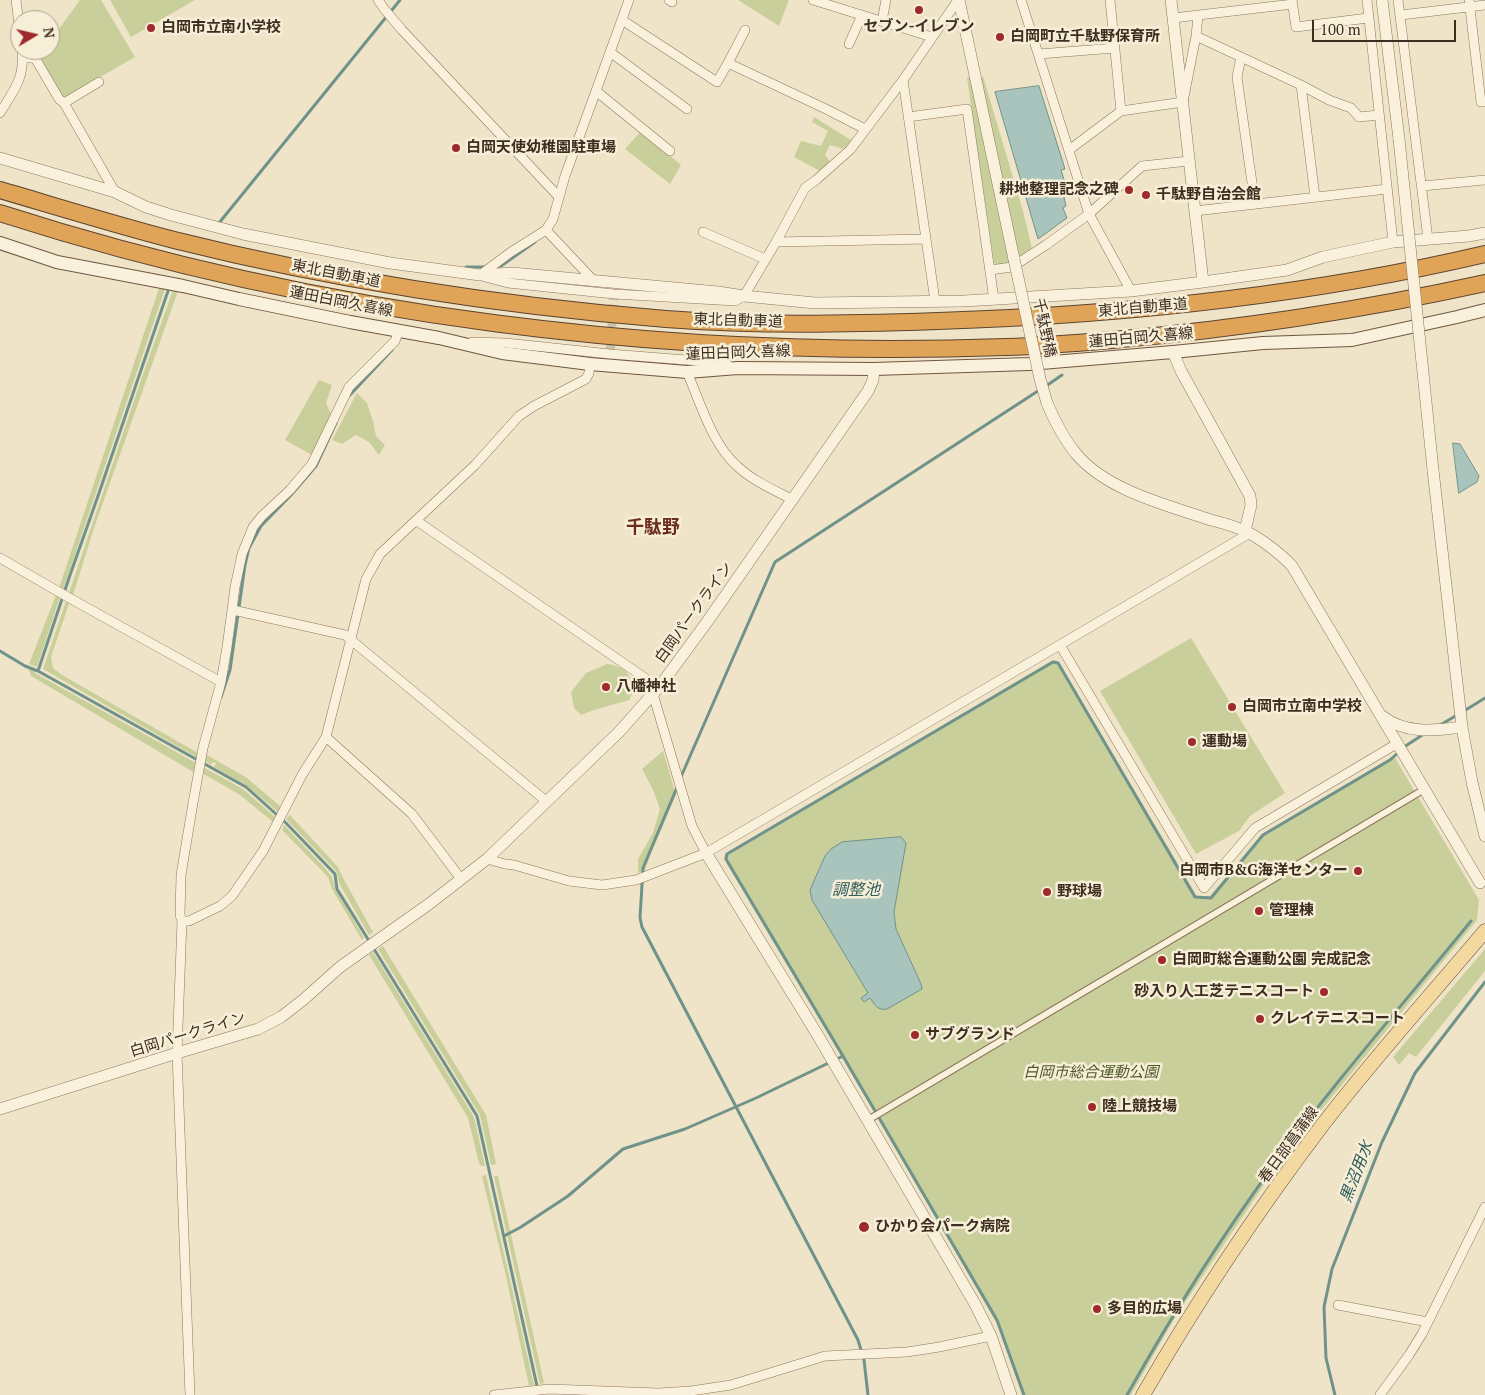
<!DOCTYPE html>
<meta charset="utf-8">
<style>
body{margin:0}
#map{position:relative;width:1485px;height:1395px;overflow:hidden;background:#f0e4c8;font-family:"PT Serif",serif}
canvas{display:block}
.north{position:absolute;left:10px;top:10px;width:50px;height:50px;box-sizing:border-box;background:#f7eed8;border:1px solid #ada18e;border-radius:50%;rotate:81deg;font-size:14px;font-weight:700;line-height:20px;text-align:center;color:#3d2e20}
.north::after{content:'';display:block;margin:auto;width:18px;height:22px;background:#9e2a2b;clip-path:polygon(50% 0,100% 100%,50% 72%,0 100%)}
.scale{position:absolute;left:1312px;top:20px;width:144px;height:22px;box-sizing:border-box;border:2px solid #3d2e20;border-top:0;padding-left:6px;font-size:15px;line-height:18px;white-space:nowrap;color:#3d2e20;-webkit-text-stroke:4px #f7eed8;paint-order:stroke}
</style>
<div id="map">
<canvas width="1485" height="1395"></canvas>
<div class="north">N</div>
<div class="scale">100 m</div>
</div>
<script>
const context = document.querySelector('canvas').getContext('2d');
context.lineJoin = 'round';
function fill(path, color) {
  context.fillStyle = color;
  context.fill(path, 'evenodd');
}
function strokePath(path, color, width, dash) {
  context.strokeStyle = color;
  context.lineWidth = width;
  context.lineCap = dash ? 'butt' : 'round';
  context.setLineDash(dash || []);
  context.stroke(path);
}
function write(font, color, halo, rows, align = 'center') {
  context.font = font + ' "PT Serif","Noto Sans JP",serif';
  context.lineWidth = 5;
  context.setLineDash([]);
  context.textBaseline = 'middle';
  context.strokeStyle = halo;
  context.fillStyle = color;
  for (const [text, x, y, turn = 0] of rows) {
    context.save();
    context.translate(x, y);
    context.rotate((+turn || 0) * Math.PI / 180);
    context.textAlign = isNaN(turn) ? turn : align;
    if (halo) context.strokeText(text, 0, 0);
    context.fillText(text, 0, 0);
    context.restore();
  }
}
const green = new Path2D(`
 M80,0H101L135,57L66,97L61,98L39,57L44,50H50V41Z
 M110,0H195L131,37Z
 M738,0H789L779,26Z
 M971,75L1010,263L997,265L994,263L967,78Z
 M983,76L1023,211L1032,248L1018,257L980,79Z
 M814,117L851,140L848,145L842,149L834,146L830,145L825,155L830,162L820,171L794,157L801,141L821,146L828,131L812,122Z
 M641,131L681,165L670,184L625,149Z
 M159,288L165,289L63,590L59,588Z
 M173,290L178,291L94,528L73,595L69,593L142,377Z
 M319,380L332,385L326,403L331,414L312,455L285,440Z
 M357,393L367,403L373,421L376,436L385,445L379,455L369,442L356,435L342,444L332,440Z
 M56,595L60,597L37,667L29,664Z
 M66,601L69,602L68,607L51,657L53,668L62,675L198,753V758L43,669Z
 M1191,638L1285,793L1250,816L1239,831L1196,854L1100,691Z
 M1053,660L1058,662L1197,896H1210L1262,834L1390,758H1395L1479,900L1477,920L1282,1158L1174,1319L1131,1395H1022L1000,1329L880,1122L724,859L725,854Z
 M607,664C626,667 630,673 634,691L629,700L591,711L581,715L574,708L571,692L586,673Z
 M28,668L35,671V673L196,763L195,773L31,676Z
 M663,751L676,795L649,858L645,870L638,873V859L653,833L660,809L654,792L642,769Z
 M207,755L247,778L280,806L278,812L246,785L214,767L216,763L213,762L211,765L205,761Z
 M203,767L243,789L275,817L273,822L240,795L202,773Z
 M290,815L338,867L342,876L373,932L369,935L339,883L337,872L286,819Z
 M284,825L325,868L332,877L335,887L364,938L362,940L332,889L328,877L282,830Z
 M383,946L486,1115L496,1164L491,1165L480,1115L378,949Z
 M1485,949V971L1416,1057L1409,1053L1399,1065L1393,1057Z
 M373,952L474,1117L485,1166H481L479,1163L468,1118L369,955Z
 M486,1175L534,1385L529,1386L506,1276L482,1176Z
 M494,1176H498L544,1383L540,1384Z`);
const water = new Path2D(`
 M1039,86L1065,169L1061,170L1069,195L1064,197L1066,206L1063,208L1067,218L1038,239L995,92Z
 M1453,443L1460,444L1479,476L1477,482L1459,493Z
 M901,837L906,843L894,912L896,929L921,984L922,989L887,1009C878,1011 875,1005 870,998L864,1002L861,998L868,993L812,900L810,890L825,856L831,849L842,842Z`);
const stream = new Path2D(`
 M219,223L400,0
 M496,266H501L535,242
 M466,267H488
 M168,291L98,496L70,575L38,671L246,787L286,823L335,874L337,889L477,1116L539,1395
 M1046,386L1062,375
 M350,395L392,350
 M0,651L25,666L38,671
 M221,697L230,670L245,565L249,548L261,526L292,494L316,466L336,423
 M1464,711L1485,698
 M1440,725L1459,714
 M680,779L775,562L1041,389
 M678,785L643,868L640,918L642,927L858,1340L864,1360L868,1395
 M843,1056L997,1320L1024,1395
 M504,1236L521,1227L568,1196L623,1149L685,1129L756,1098L843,1056L726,859L727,854L1053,662L1058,663L1195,897L1211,898L1263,835L1390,760L1407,745L1424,734
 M1127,1395C1172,1315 1221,1237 1276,1162C1337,1079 1406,1001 1471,921
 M1335,1395L1326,1358L1324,1307L1332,1269L1382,1142L1415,1073L1485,982`);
const minorTunnel = new Path2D(`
 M610,354L614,294`);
const pedestrian = new Path2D(`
 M873,1117L1418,793`);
const minor = new Path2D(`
 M16,0L20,33
 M378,0L385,10L402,30L559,197
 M669,0L672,2
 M813,0L932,37
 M1021,0L1089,214L1131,291
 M1110,0L1121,111
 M1292,0L1296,27L1368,18
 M1367,0L1393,242
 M1398,0L1428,239
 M1469,0L1481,102H1485
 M1401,15L1485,5
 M1173,18L1293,4
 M622,20L717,82L728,63L826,109L865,129
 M882,21L886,0
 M1196,36L1301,85L1329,100L1351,108L1359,117L1379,115
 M849,44L862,15
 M610,52L687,109
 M1039,54L1115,48
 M1241,57L1237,77L1255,204
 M23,58H35L59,99L64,103L115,192
 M728,63L745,30
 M903,80L935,301
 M1301,85L1315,197
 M596,91L670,151
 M64,103L99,82
 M0,113C14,90 25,78 22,50
 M908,117L967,109L994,300
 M1069,150L1121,111L1183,102L1196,36L1198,16
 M1422,186L1485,180
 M1195,211L1387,189
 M546,230L593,280
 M703,232L765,259
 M776,242L926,239
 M990,270L1012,267L1046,245L1089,214L1142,166L1189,161
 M480,275L511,252L546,230L553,219L565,176L629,0
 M485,277L508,283L614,294L735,301L744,296L776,242L805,188L816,180L850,150L903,80L958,0
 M472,342L506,343L610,354L712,362L728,365
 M687,372C700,402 712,444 737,466C753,481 774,490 793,500
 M417,521L645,678L653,694L692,826L706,853
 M0,558L73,600L221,682
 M233,610L345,635L546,801
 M1060,645L1204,888L1255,828L1398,743
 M326,737L412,814L461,879
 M487,859L505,864L514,865L569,881L602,885L636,880L706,853L1250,533
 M182,921H189L220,906L232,896L263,851L302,775L326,737L366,579L380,554L475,465L519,416L534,406L586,379L589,373L590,364
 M1338,1305L1428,1322
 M190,1395L177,1053L182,921L180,915L181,875L193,803L203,748L221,682L227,647L235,587L242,554L253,527L262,516L290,490L312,464L349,387L395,341L399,330
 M494,1395L549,1389L659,1393L691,1391L731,1385L825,1356L907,1352L939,1347L991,1336
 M1380,1395L1409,1355L1422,1334L1485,1207`);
const tertiary = new Path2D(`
 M959,0L1014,259
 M1171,0L1203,282
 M1382,0L1399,139
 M0,158L115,192L146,207L171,215L243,234L390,263L480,275L512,273L718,292L744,296L815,303L964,301L1131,291L1203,282L1287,270L1323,257L1393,242L1469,236L1485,233
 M1173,352L1181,371L1250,496L1251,505L1245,531
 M1047,403C1055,422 1064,440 1078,456C1109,491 1167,505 1211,520C1223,523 1235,526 1247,532C1260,538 1282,555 1292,566L1480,883
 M1433,470L1462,727L1472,782L1485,836
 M1382,716C1405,734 1434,731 1462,727
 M706,853L817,1034L975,1304L991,1336L1011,1395
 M0,1109L177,1053L258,1029L281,1017L303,1000L340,967L429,904L487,859L619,732L660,686L707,622L868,391L873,380L874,369`);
const secondary = new Path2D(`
 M0,243L57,262L183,286L239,299L350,322L439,338L502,353L590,364L687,372L738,368L874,369L1029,364L1173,352L1263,343L1352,340L1457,317L1485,310`);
const primary = new Path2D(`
 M1143,1395C1197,1301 1258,1210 1324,1123C1375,1057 1431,995 1485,931`);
const motorway = new Path2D(`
 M0,190C58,207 116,225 174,240C334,280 502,306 666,319C757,326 848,324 938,321C1122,315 1306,296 1485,254
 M0,213C323,317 667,359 1006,347C1041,346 1077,343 1112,340C1237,329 1362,310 1485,283`);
const tertiaryBridge = new Path2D(`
 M1399,139L1433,470
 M1014,259L1040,379L1047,403`);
const markers = [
 [919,10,5,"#9e2a2b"],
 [151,28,5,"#9e2a2b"],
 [1000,37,5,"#9e2a2b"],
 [456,148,5,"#9e2a2b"],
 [1129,190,5,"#9e2a2b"],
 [1146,195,5,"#9e2a2b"],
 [606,687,5,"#9e2a2b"],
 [1232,707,5,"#9e2a2b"],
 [1192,742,5,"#9e2a2b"],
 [1358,871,5,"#9e2a2b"],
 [1047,892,5,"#9e2a2b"],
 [1259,911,5,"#9e2a2b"],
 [1162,960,5,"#9e2a2b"],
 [1324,992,5,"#9e2a2b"],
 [1260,1019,5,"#9e2a2b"],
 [915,1035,5,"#9e2a2b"],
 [1092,1107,5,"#9e2a2b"],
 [864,1227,6,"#9e2a2b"],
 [1097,1309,5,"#9e2a2b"]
];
const poiNames = [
 ["セブン-イレブン",919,27,"center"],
 ["白岡市立南小学校",161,28],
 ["白岡町立千駄野保育所",1010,37],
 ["白岡天使幼稚園駐車場",466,148],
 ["耕地整理記念之碑",1119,190,"right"],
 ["千駄野自治会館",1156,195],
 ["八幡神社",616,687],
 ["白岡市立南中学校",1242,707],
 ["運動場",1202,742],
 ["白岡市B&G海洋センター",1348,871,"right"],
 ["野球場",1057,892],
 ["管理棟",1269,911],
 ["白岡町総合運動公園 完成記念",1172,960],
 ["砂入り人工芝テニスコート",1314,992,"right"],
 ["クレイテニスコート",1270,1019],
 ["サブグランド",925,1035],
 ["陸上競技場",1102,1107],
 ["ひかり会パーク病院",875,1227],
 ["多目的広場",1107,1309]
];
const streetNames = [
 ["東北自動車道",336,274,11],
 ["蓮田白岡久喜線",341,302,11],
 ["東北自動車道",1143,308,-5],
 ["東北自動車道",738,321,2],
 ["千駄野橋",1044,328,78],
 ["蓮田白岡久喜線",1141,338,-5],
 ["蓮田白岡久喜線",738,353,-2],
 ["白岡パークライン",694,613,-54],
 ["白岡パークライン",188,1035,-17],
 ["春日部菖蒲線",1289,1145,-54]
];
const parkNames = [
 ["白岡市総合運動公園",1091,1073]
];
const waterNames = [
 ["調整池",856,890],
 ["黒沼用水",1357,1172,-69]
];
const quarterNames = [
 ["千駄野",653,528]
];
fill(green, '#c9cf9b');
fill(water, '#a9c4bc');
strokePath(water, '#6f938a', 1);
strokePath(stream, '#6f938a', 3);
strokePath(minorTunnel, '#ccc0a6', 9, [9, 4.5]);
strokePath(pedestrian, '#8d765c', 8);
strokePath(minor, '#8d765c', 10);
strokePath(tertiary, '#8d765c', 12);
strokePath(secondary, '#6f573f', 14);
strokePath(primary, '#5b4430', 15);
strokePath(motorway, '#5b4430', 18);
strokePath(pedestrian, '#faf1dc', 6);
strokePath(minor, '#faf1dc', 9);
strokePath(tertiary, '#faf1dc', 11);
strokePath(secondary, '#faf1dc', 12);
strokePath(primary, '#f3d9a0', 14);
strokePath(motorway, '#e0a458', 16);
strokePath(tertiaryBridge, '#8d765c', 12, []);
strokePath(tertiaryBridge, '#faf1dc', 11);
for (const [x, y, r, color] of markers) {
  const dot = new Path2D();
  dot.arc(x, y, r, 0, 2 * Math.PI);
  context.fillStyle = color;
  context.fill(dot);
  strokePath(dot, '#f7eed8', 2);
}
write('bold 15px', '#3d2e20', '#f7eed8', poiNames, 'left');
write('15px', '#3d2e20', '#f7eed8', streetNames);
write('italic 15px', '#4d5a26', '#f7eed8', parkNames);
write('italic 16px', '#2f5d5a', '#f7eed8', waterNames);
write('bold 18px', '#6b2e1e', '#f7eed8', quarterNames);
</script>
